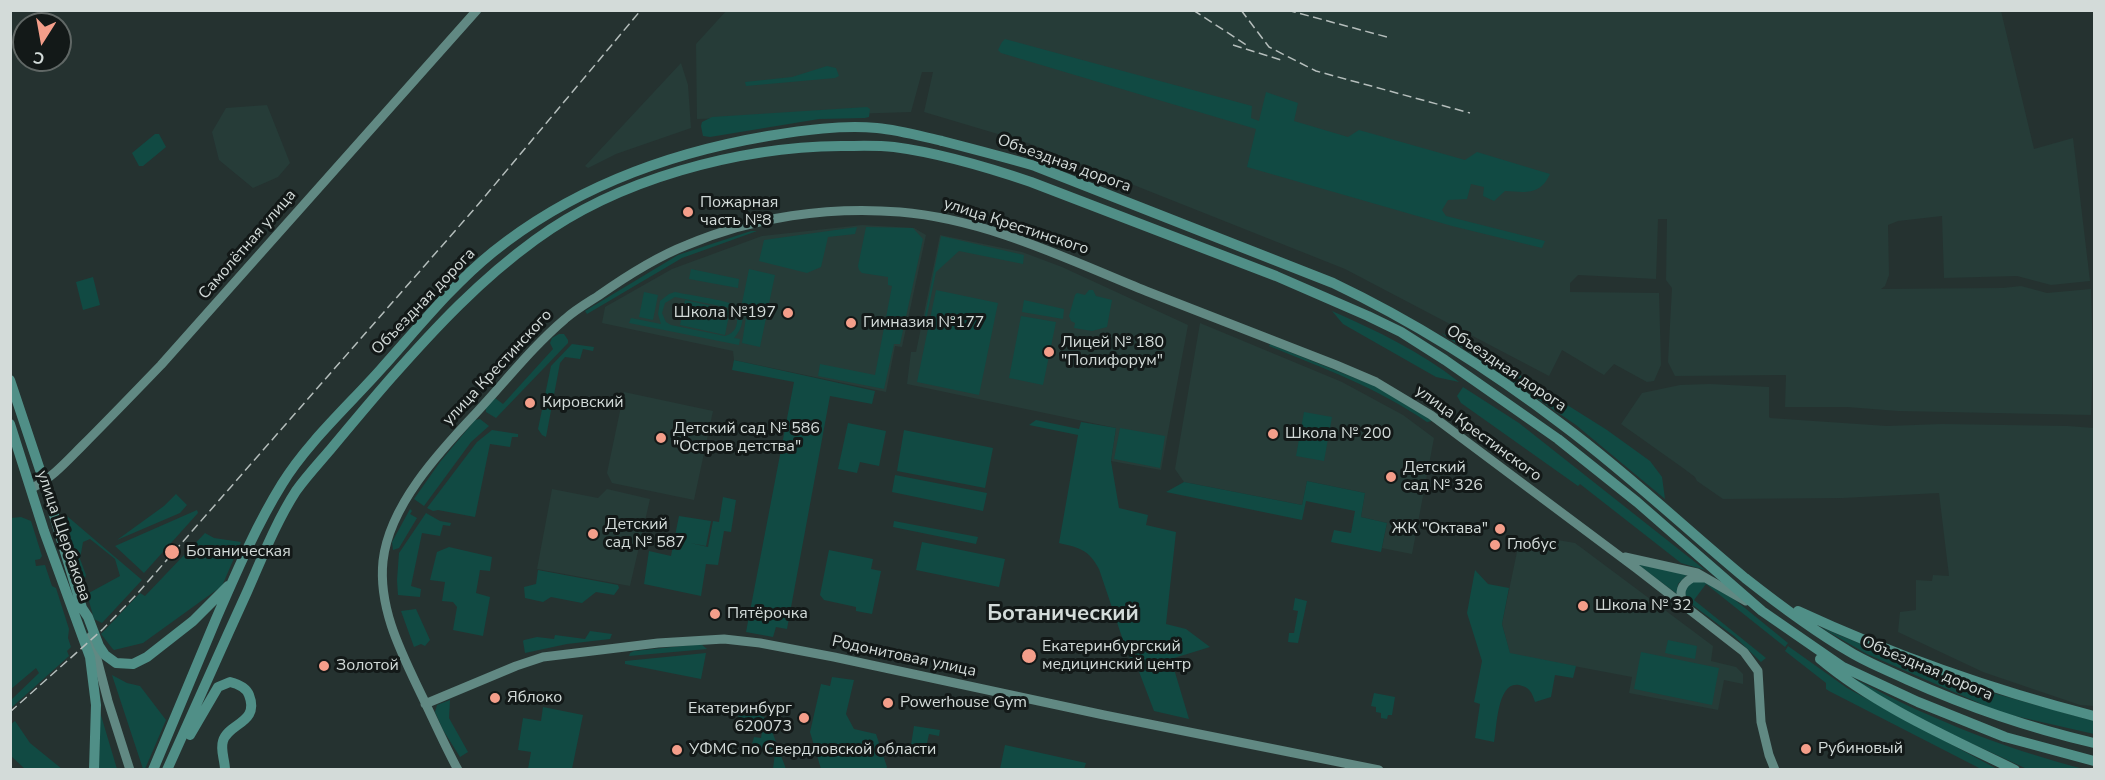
<!DOCTYPE html>
<meta charset="utf-8">
<style>
body{margin:0}
#map{position:relative;width:2105px;height:780px;overflow:hidden;background:#253230;font-family:"Nunito Sans",sans-serif}
canvas{display:block}
.frame{position:absolute;inset:0;border:12px solid #d3dbd9;pointer-events:none}
.north{position:absolute;left:12px;top:12px;width:60px;height:60px;box-sizing:border-box;background:#131918;border:2px solid #606765;border-radius:50%;rotate:191deg;font-size:16px;font-weight:700;line-height:24px;text-align:center;color:#d3dbd9}
.north::after{content:'';display:block;margin:auto;width:21px;height:27px;background:#f49e8a;clip-path:polygon(50% 0,100% 100%,50% 72%,0 100%)}
</style>
<div id="map">
<canvas width="2105" height="780"></canvas>
<div class="frame"></div>
<div class="north">С</div>
</div>
<script>
const context = document.querySelector('canvas').getContext('2d');
context.lineJoin = 'round';
function fill(path, color) {
  context.fillStyle = color;
  context.fill(path, 'evenodd');
}
function strokePath(path, color, width, dash) {
  context.strokeStyle = color;
  context.lineWidth = width;
  context.lineCap = dash ? 'butt' : 'round';
  context.setLineDash(dash || []);
  context.stroke(path);
}
function write(font, color, halo, rows, align = 'center') {
  context.font = font + ' "Nunito Sans",sans-serif';
  context.lineWidth = 6;
  context.setLineDash([]);
  context.textBaseline = 'middle';
  context.strokeStyle = halo;
  context.fillStyle = color;
  for (const [text, x, y, turn = 0] of rows) {
    context.save();
    context.translate(x, y);
    context.rotate((+turn || 0) * Math.PI / 180);
    context.textAlign = isNaN(turn) ? turn : align;
    if (halo) context.strokeText(text, 0, 0);
    context.fillText(text, 0, 0);
    context.restore();
  }
}
const built = new Path2D(`
 M727,10L2001,11L2034,149L2073,138L2090,281L2051,285L2017,276L1944,278L1942,216L1898,221L1888,225L1889,275L1885,286L1881,289L2003,288L2021,286L2047,293L2091,289L2093,359L2091,415L1898,411L1847,407H1785L1786,375L1675,376L1668,362L1672,288L1666,280L1667,219H1658L1656,279L1578,275L1570,283V292L1659,293L1661,365L1654,381L1647,382L1614,364L1604,375L1562,350L1549,376L1345,269L1028,143L924,112L933,72H922L911,112L697,119L696,44Z
 M681,63L688,85L691,128L616,154L588,168L585,166Z
 M267,105L290,163L278,177L253,188L219,160L212,132L226,108Z
 M862,225L914,228L926,235L902,347L895,346L886,392L734,360L733,351L602,323L605,307L672,269L762,236Z
 M940,235L1022,252L1062,267L1188,325L1161,470L1111,461L1116,428L907,384L911,352H916Z
 M1200,323L1342,382L1403,415L1434,438L1412,554L1382,548L1387,523L1361,517L1365,493L1307,481L1302,505L1184,482L1175,469Z
 M1710,384L1769,387V417L1770,418L1887,426L1942,424L2068,426L2094,428V706L2080,705L1983,672L1898,632L1900,612L1916,610V580L1932,581L1933,575L1949,576L1939,493L1843,498L1723,499L1697,481L1695,477L1683,468L1621,424L1642,393L1680,385Z
 M624,392L713,411L694,500L612,483L607,473Z
 M552,489L598,498L607,489L650,499L630,586L537,569Z
 M1534,536L1575,543L1713,646L1711,661L1736,667L1743,674V684L1724,680L1718,710L1629,693L1632,677L1510,654L1502,624L1518,547Z`);
const green = new Path2D(`
 M1005,39L1252,106L1251,118L1259,121L1266,92L1298,103L1294,121L1348,137L1359,130L1465,160L1477,152L1550,174C1540,196 1525,192 1505,191L1494,201L1483,196L1484,187L1471,184L1467,199L1448,200L1442,210L1446,216L1545,241L1542,248L1452,226L1247,167L1256,129L1001,53L998,50L1002,42Z
 M827,66L836,68L839,76L835,78L746,86L745,82L792,77Z
 M867,107L870,109L869,117L865,118L819,119L710,137L703,136L701,126L702,122L712,117Z
 M155,134H159L166,147L143,166H139L132,153Z
 M857,227L855,234L828,237L821,267L807,273L759,261L764,240Z
 M866,227L913,228L923,239L900,344H894L884,389L818,376L820,364L875,375L892,286L888,285V277L862,273L859,270L858,266Z
 M751,231H757L682,258L587,314L585,311L678,255Z
 M941,236L1024,255L1023,264L959,251L936,272L924,330H922Z
 M691,269L739,279L738,288L689,279Z
 M749,269L775,275L760,347L742,343L748,305L742,303Z
 M93,277L100,305L83,310L76,282Z
 M936,290L998,303L979,395L917,382Z
 M1089,290H1093L1096,296L1112,300L1107,327L1092,331L1074,328L1075,323L1071,321L1069,316L1075,295L1077,293L1085,295Z
 M644,292L658,295L653,320L639,317Z
 M675,292C688,295 725,300 735,305C748,312 742,330 734,338L740,339L739,345L629,323L631,318L661,324L658,314L660,301L669,294ZM675,297L730,308L737,316C738,326 735,333 725,336L671,325L666,322L662,313L665,303Z
 M685,300L730,310L725,335L680,325Z
 M1024,300L1064,309L1063,319L1022,312Z
 M1332,311C1377,331 1420,351 1459,382L1436,377L1350,328L1343,324Z
 M1021,316L1056,322L1043,385L1009,378Z
 M1441,333L1483,352L1607,430L1650,461L1662,477L1665,499L1576,425Z
 M559,334H564L568,340V343L496,418L486,412V408L495,398L503,404L553,349L550,343L552,338Z
 M572,344L594,347L593,351L583,349L580,359L565,357L560,363L546,437L542,435L538,429L551,366Z
 M1270,344L1380,388L1407,403L1432,421L1427,422C1378,388 1323,368 1269,346Z
 M734,360L875,391L872,404L830,396L787,629L776,627L773,637L746,632L794,382L732,370Z
 M1463,387L1519,423L1705,570L1681,563L1580,484L1578,486L1461,403L1457,396Z
 M1304,412L1332,417L1324,461L1296,456Z
 M480,419L489,426L471,442L424,506L414,499L440,462L475,420Z
 M1036,420L1079,429L1081,422L1116,428L1111,461L1119,508L1148,515L1146,525L1176,532L1166,624L1186,629L1210,647L1171,659L1189,719L1154,711L1138,669L1128,655L1099,569C1088,549 1080,548 1059,543L1078,435L1029,425Z
 M848,423L886,431L879,466L860,462L857,473L838,469Z
 M1120,428L1165,436L1160,468L1114,459Z
 M492,430L518,434V437H512L510,447L490,444L475,517L438,510L433,511L427,508L477,442Z
 M904,430L993,448L985,488L897,471Z
 M895,475L987,493L983,511L892,492Z
 M1307,481L1365,493L1361,517L1387,523L1381,552L1331,542L1334,530L1351,533L1355,511L1306,501L1302,520L1166,492L1184,482L1302,505Z
 M176,494L187,505L180,513L117,540L164,506Z
 M723,497L736,500L731,532L724,531L718,565L706,564L701,596L644,584L649,551L671,556L679,516L711,521L706,546L690,543L708,547L713,521L719,522Z
 M410,509L412,511L410,514L417,518L399,548L393,550L392,542Z
 M197,510L198,513L144,573L115,546Z
 M426,513L440,521L451,523L450,526L443,525L440,536L422,533L411,586L421,589L420,597L398,595L397,580L399,553Z
 M67,516L142,580L102,623L94,619L87,594L120,576L115,559L90,539L83,542L80,559L86,575L84,582L72,545Z
 M21,517L31,521L42,556L40,559L35,560L36,566L45,565L52,586L56,588L69,629L68,638L71,647L67,651L69,656L11,708V700L39,673L36,668L11,689V518Z
 M894,521L978,537L976,544L893,527Z
 M205,533L214,538L241,542L222,586L143,643L114,650L112,648L101,634L140,593L145,596Z
 M922,542L1005,559L999,587L916,570Z
 M449,547L492,557L490,571L480,570L476,593L490,597L483,636L453,630L457,607L453,602L442,601L445,582L430,580L437,552Z
 M829,550L873,559L871,569L881,571L872,614L856,611V607L824,600L820,595Z
 M1637,564L1688,574L1678,584L1677,594Z
 M538,570L618,585L619,588L614,595L596,592L582,603L551,597L543,602L525,598L524,587L536,584Z
 M1475,570L1488,584L1509,588L1502,624L1510,653L1576,666L1573,678L1555,675L1551,697L1535,702C1532,692 1529,687 1519,685C1497,681 1497,727 1494,742L1475,738L1480,704L1474,702L1482,661L1467,613Z
 M1692,581L1709,582L1724,591L1788,643L1785,647L1706,584L1694,600L1766,658L1761,662L1734,636L1686,600L1685,590Z
 M1295,598L1307,601L1298,643L1288,642L1289,633H1294L1298,611L1293,610Z
 M416,609L430,640L425,646L421,644L414,647L401,611Z
 M1820,627L1914,666L1993,693L2094,721V734L2002,713L1867,654Z
 M590,631L612,634L610,639L567,644L525,653L523,641L524,640L537,637L554,639L555,635L585,639Z
 M1668,640L1697,646L1695,659L1665,653Z
 M701,644L707,649L629,656L630,653L634,651Z
 M1788,646L1847,688L1997,769H1981L1829,691L1826,689V683L1785,651Z
 M1641,652L1719,668L1712,705L1634,689Z
 M706,653L701,679L625,664V661Z
 M1842,672C1918,714 2001,748 2084,769H2027L1925,722L1870,691Z
 M112,675L127,683L140,686L166,720L145,769H143Z
 M832,677L854,680L846,714L854,729L876,734L887,767L886,769H821L810,732L821,684L830,686Z
 M1374,693L1395,697L1392,715H1388L1387,719L1381,718V713L1376,712V707L1371,706Z
 M450,700L449,718L468,752L460,757L443,730L435,712L437,705Z
 M543,707L583,715L572,769H528L531,752L518,750L523,718L541,721Z
 M100,712L117,769H99Z
 M746,712C762,716 769,716 777,732L773,734L786,769H773L775,753L751,748L754,737L761,738L763,725L738,718L739,714Z
 M15,721L30,743L62,769H25L11,756V724Z
 M914,726L940,730L939,736L929,734L926,748L911,745Z
 M1005,745L1086,763L1084,769H1000Z`);
const secondary = new Path2D(`
 M32,488C52,478 66,462 82,446C109,419 135,392 161,365L477,10
 M1625,557L1697,573L1746,601
 M1684,604C1678,593 1681,584 1692,578H1703
 M91,636L108,701L130,770
 M425,704L516,666L543,657L658,643L724,639L760,643L834,657L1104,715L1379,770
 M458,770C445,746 434,721 422,696C402,654 378,609 383,561C389,506 439,452 476,413C505,382 532,347 565,319C575,310 587,303 598,296C625,277 656,257 687,245C753,217 829,206 900,212C986,219 1067,259 1146,291C1209,316 1273,340 1336,365L1376,382L1431,415L1637,569L1744,652L1758,671L1761,722L1769,755L1775,770`);
const primary = new Path2D(`
 M10,380L44,482L82,608L88,617L99,646L105,655L116,663L133,664L147,657L193,621L228,586
 M10,424L44,531L90,657L96,705L94,770
 M1798,611C1893,655 1993,690 2094,716
 M1820,659C1876,706 1950,738 2015,770
 M190,735L218,687L230,682C238,684 246,687 249,695C260,723 228,723 223,741C220,750 225,760 225,770
 M153,770C174,719 195,669 216,619C236,573 256,526 282,484C307,443 349,405 381,369C417,329 451,286 493,252C574,187 668,153 768,136C804,130 841,125 877,128C899,130 920,136 942,141C973,149 1004,157 1035,166L1333,283C1415,322 1492,371 1564,426C1627,473 1685,528 1745,578C1778,604 1814,631 1850,652C1868,663 1889,671 1908,680C1968,707 2030,728 2094,743
 M167,770C194,710 220,651 247,592C262,558 276,522 296,491C306,477 318,464 330,450C350,426 370,402 391,378C436,327 480,280 535,240C618,179 738,147 841,146C858,146 876,145 894,147C940,153 987,167 1031,182L1276,276L1368,316L1401,332L1445,360L1558,439L1637,502L1762,611L1843,667L1918,702L2005,737L2094,761`);
const rail = new Path2D(`
 M1193,10L1248,46
 M1241,10L1269,47L1316,71L1470,113
 M1287,10L1387,37
 M1233,45L1281,60
 M10,712L103,629L137,594L476,207L641,10`);
const markers = [
 [688,212,6,"#f49e8a"],
 [788,313,6,"#f49e8a"],
 [851,323,6,"#f49e8a"],
 [1049,352,6,"#f49e8a"],
 [530,403,6,"#f49e8a"],
 [1273,434,6,"#f49e8a"],
 [661,438,6,"#f49e8a"],
 [1391,477,6,"#f49e8a"],
 [1500,529,6,"#f49e8a"],
 [593,534,6,"#f49e8a"],
 [1495,545,6,"#f49e8a"],
 [172,552,8,"#f49e8a"],
 [1583,606,6,"#f49e8a"],
 [715,614,6,"#f49e8a"],
 [1029,656,8,"#f49e8a"],
 [324,666,6,"#f49e8a"],
 [495,698,6,"#f49e8a"],
 [888,703,6,"#f49e8a"],
 [804,718,6,"#f49e8a"],
 [1806,749,6,"#f49e8a"],
 [677,750,6,"#f49e8a"]
];
const streetNames = [
 ["Объездная дорога",1064,164,20],
 ["улица Крестинского",1016,227,18],
 ["Самолётная улица",248,245,-49],
 ["Объездная дорога",424,302,-46],
 ["улица Крестинского",498,368,-47],
 ["Объездная дорога",1506,369,34],
 ["улица Крестинского",1478,434,36],
 ["улица Щербакова",63,536,71],
 ["Родонитовая улица",904,657,12],
 ["Объездная дорога",1927,669,23]
];
const poiNames = [
 ["Пожарная",700,203],
 ["часть №8",700,221],
 ["Школа №197",776,313,"right"],
 ["Гимназия №177",863,323],
 ["Лицей № 180",1061,343],
 ["\"Полифорум\"",1061,361],
 ["Кировский",542,403],
 ["Детский сад № 586",673,429],
 ["\"Остров детства\"",673,447],
 ["Школа № 200",1285,434],
 ["Детский",1403,468],
 ["сад № 326",1403,486],
 ["Детский",605,525],
 ["сад № 587",605,543],
 ["ЖК \"Октава\"",1488,529,"right"],
 ["Глобус",1507,545],
 ["Ботаническая",186,552],
 ["Школа № 32",1595,606],
 ["Пятёрочка",727,614],
 ["Екатеринбургский",1042,647],
 ["медицинский центр",1042,665],
 ["Золотой",336,666],
 ["Яблоко",507,698],
 ["Powerhouse Gym",900,703],
 ["Екатеринбург",792,709,"right"],
 ["620073",792,727,"right"],
 ["Рубиновый",1818,749],
 ["УФМС по Свердловской области",689,750]
];
const districtNames = [
 ["Ботанический",1063,615]
];
fill(built, '#263c38');
fill(green, '#114a43');
strokePath(secondary, '#618983', 9);
strokePath(primary, '#508f87', 10);
strokePath(rail, '#b4bdbb', 1.5, [9, 4.5]);
for (const [x, y, r, color] of markers) {
  const dot = new Path2D();
  dot.arc(x, y, r, 0, 2 * Math.PI);
  context.fillStyle = color;
  context.fill(dot);
  strokePath(dot, '#131918', 2);
}
write('16px', '#d3dbd9', '#131918', streetNames);
write('16px', '#d3dbd9', '#131918', poiNames, 'left');
write('bold 22px', '#d3dbd9', '#131918', districtNames);
</script>
